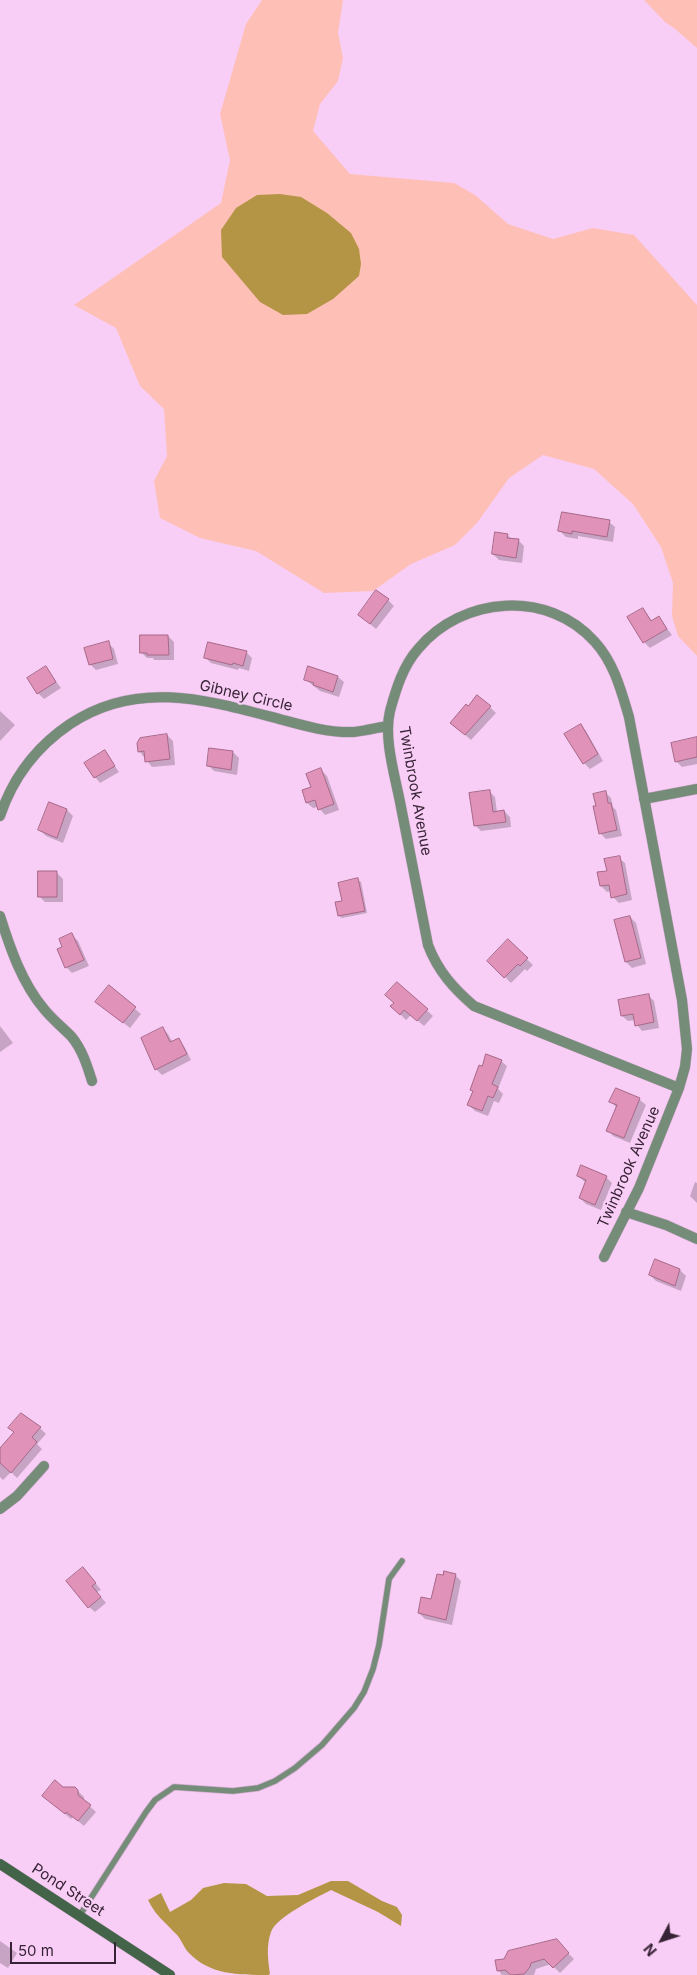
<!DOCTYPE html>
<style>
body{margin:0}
#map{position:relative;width:697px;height:1975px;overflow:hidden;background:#f9cef6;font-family:Inter,sans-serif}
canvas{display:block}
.north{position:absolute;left:637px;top:1915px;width:50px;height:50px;-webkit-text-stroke:4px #f9cef6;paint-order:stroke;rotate:230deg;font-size:14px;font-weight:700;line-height:20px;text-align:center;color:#372336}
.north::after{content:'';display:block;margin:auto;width:18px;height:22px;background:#372336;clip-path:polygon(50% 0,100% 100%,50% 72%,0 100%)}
.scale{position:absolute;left:10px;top:1942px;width:106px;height:22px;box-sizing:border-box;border:2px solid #372336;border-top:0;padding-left:6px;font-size:15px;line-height:18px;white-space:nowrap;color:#372336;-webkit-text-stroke:4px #f9cef6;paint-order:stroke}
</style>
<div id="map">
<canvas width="697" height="1975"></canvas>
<div class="north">N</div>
<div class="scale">50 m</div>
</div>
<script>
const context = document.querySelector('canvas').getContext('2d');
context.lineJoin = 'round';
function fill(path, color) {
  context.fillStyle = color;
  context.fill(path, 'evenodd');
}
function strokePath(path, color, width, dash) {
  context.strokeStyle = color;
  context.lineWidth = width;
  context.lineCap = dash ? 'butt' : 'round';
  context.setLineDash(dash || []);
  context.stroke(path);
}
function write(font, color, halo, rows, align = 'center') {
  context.font = font + ' Inter,sans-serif';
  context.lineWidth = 4.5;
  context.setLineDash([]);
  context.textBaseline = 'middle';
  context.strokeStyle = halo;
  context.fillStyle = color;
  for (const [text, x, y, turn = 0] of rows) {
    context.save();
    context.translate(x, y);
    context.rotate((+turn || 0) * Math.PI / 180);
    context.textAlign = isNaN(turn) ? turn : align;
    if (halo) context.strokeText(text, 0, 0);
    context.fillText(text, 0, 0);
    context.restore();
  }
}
const green = new Path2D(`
 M262,0H343L338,33L343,58L338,81L320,104L313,131L350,174L454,183L475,195L508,224L553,239L593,228L634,235L697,305V656L678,636L672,616L673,583L661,547L633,504L594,469L543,455L509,478L477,523L455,545L411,564L373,591L324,593L256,551L200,538L160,518L154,481L167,456L164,409L140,386L116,328L74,305L221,203L230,160L220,114L246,24Z
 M644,0H697V48L674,28L665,22Z`);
const water = new Path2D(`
 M280,194L301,197L327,213L351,233L359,249L361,264L359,276L333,299L307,314L283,315L260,302L222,257L221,230L236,208L257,195Z
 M331,1881H348L382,1901L397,1907L402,1915L401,1926L378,1912L331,1890C316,1898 276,1917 271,1932C266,1946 268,1960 270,1974L268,1975C239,1975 209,1975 188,1952C183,1946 181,1938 175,1933C163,1920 156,1916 148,1900L161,1893L170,1912L191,1900L203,1888L224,1883L246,1884L267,1896L298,1895Z`);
const shadow = new Path2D(`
 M609,522L615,527L613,542L578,536V539L566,537L560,531Z
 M507,535L512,539L518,540L524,546L522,563L499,560L493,554Z
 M388,600L394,606L376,629L359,615Z
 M643,609L653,622L659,618L672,635L650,648L644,642Z
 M168,636L174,642V660H154L153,658H147L141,652Z
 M108,643L114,649L118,664L96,670L90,664Z
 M246,652L252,658L249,671L239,668L238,670L211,663L205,657Z
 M46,668L61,688L44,699L38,693Z
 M338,677L344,682L339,697L320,691L305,679Z
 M490,707L496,713L471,740L451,723L468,708Z
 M0,711L15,725L0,741Z
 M581,725L586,731L603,761L590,769L584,763Z
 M167,735L173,741L175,765L152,767L139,751Z
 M697,739V764L682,767L676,761Z
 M105,752L119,772L100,783L95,777Z
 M233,752L239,758L237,775L214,771L208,765Z
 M321,770L327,776L339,810L325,815L318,807L313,808L307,803L303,791L312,788Z
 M489,791L495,797L497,812L504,811L510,817L511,827L481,831L475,825Z
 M605,792L611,798L613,807L616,810L622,836L606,839L600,833L597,807Z
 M50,804L67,810L73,816L63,843L46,836L40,830Z
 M619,858L625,863L632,900L619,903L613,897L611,891L607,892L601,886L608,872Z
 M57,873L63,879V902H45L39,896Z
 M358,880L361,882L367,913L342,918L339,916L343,902Z
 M630,917L636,923L646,964L632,968L626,962Z
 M72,935L78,941L89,966L72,973L66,967L64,947Z
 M508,941L533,965L527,971L525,969L511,983L489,961Z
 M397,983L433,1016L424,1026L411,1015L406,1020L398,1012L395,1003Z
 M109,987L141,1014L130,1028L103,1007Z
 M648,995L654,1001L659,1028L642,1031L637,1025L636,1020L628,1021L622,1016Z
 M0,1026L13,1043L0,1052Z
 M162,1028L168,1034L173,1043L178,1040L184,1046L191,1060L162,1075L156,1069Z
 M501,1061L507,1066L498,1089L503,1094L499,1103L494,1101L488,1116L475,1111L469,1105L474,1092L471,1090Z
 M616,1089L640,1100L646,1105L630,1143L613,1136L608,1130L617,1108L611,1102Z
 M578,1176L606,1177L612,1183L601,1210L586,1204L580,1198L586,1183Z
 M695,1182L697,1183V1203L690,1196Z
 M656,1261L680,1270L686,1276L681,1291L656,1281L650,1275Z
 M40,1428L46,1434L37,1444L42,1449L17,1478L11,1472L3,1480L0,1477V1450Z
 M89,1575L101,1590L97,1592L106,1603L95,1612L89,1607Z
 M455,1575L461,1581L452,1625L425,1619L419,1613Z
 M63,1788H75L84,1797V1801L96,1812L84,1826L73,1817L71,1819L44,1796Z
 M0,1941L17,1953L8,1968L0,1963Z
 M556,1941L574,1959L560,1973L551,1964L536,1969L534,1975H502L498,1970L505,1960Z`);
const building = new Path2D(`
 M562,512L610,520L607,537L572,531V534L558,531Z
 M495,532L508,534L507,538L519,539L516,558L492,554Z
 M376,590L389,599L370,624L358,615Z
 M643,608L651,621L659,616L667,629L643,643L627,617Z
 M140,635H168L169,655H147V653H140Z
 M109,641L113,659L89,665L84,648Z
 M208,642L247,651L243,666L233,663L232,665L204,658Z
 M46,666L56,682L37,694L27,678Z
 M308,666L338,676L333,692L313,685L314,683L304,680Z
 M477,695L491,706L465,735L450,723L466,704L468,706Z
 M581,724L598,754L583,764L564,734Z
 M167,734L170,759L145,762L144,751L138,752L137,743L140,738Z
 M697,737V757L675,762L671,743Z
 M209,748L233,751L231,770L207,766Z
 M105,750L115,766L94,778L84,763Z
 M321,768L334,804L318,810L315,800L306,803L302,790L311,787L306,774Z
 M490,790L493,812L504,810L506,822L474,826L469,793Z
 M606,791L608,803H611L617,830L599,834L593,806H596L593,794Z
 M49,802L67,809L57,838L38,830Z
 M620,856L627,894L611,898L609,885L600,886L597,872L607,871L604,859Z
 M38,871H57V897H38Z
 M358,878L365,911L338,916L335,902L342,901L338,883Z
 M630,916L641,958L625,962L614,920Z
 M72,933L84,960L65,968L57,949L62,947L59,939Z
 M508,939L528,958L520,966L518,964L504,978L487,961Z
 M397,982L428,1009L417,1021L404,1010L400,1015L390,1006L394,1003L385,995Z
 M109,985L136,1007L123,1023L95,1002Z
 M649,994L654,1022L635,1026L633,1014L621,1016L618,1000Z
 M163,1027L170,1042L179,1038L187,1054L155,1070L141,1038Z
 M486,1054L502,1060L492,1084L498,1087L493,1098L488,1096L482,1111L467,1105L473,1091L470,1090L479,1065L482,1066Z
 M616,1088L640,1098L624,1138L606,1131L617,1105L609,1102Z
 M581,1165L607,1176L595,1205L579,1198L586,1180L577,1176Z
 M655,1259L680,1269L675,1286L649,1275Z
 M21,1413L41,1427L32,1437L37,1442L11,1473L0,1463V1448L14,1432L8,1428Z
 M83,1567L96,1583L92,1586L101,1597L88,1608L66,1581Z
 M444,1571L456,1574L446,1620L418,1613L421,1597L431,1599L437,1574L443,1575Z
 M55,1780L63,1787H75L78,1790V1795L91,1805L78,1821L66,1812L65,1814L42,1796Z
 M557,1939L569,1953L553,1968L544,1959L531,1963L530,1967L524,1974L511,1975L505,1970L497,1971L495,1960L504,1959L508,1951Z`);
const lane = new Path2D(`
 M80,1915L146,1812L155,1800L174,1787L233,1791L258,1788L275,1781L295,1768L322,1745L354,1708L364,1692L373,1669L379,1645L389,1579L402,1561`);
const street = new Path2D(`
 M644,799L697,789
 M0,816C13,777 36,747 70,724C139,678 210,701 283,720C305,726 330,733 354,732C365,731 376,728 387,726
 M0,916C10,948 22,983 44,1009C52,1019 62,1027 71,1036C82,1049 87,1065 92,1081
 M626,1212L666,1225L697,1239
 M604,1257L639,1188L679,1088L685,1067L687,1049L682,1000L629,717C621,690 614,663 595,642C548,589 462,596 418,649C403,666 396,689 390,711C383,739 396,779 401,807C410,853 419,899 428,945C438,971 453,988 474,1006L679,1088
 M0,1509L17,1496L44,1466`);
const secondary = new Path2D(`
 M0,1864L170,1975`);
const streetNames = [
 ["Gibney Circle",246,696,13],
 ["Twinbrook Avenue",415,791,80],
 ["Twinbrook Avenue",629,1167,-66],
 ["Pond Street",68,1890,33]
];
fill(green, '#febfb6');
fill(water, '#b49545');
fill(shadow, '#0003');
fill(building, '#e092b9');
strokePath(building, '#a66888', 1);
strokePath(lane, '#d2acd0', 7);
strokePath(street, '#d2acd0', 11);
strokePath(secondary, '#d2acd0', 11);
strokePath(lane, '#758c78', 5.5);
strokePath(street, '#758c78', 10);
strokePath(secondary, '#436448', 10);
write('15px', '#372336', '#f9cef6', streetNames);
</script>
